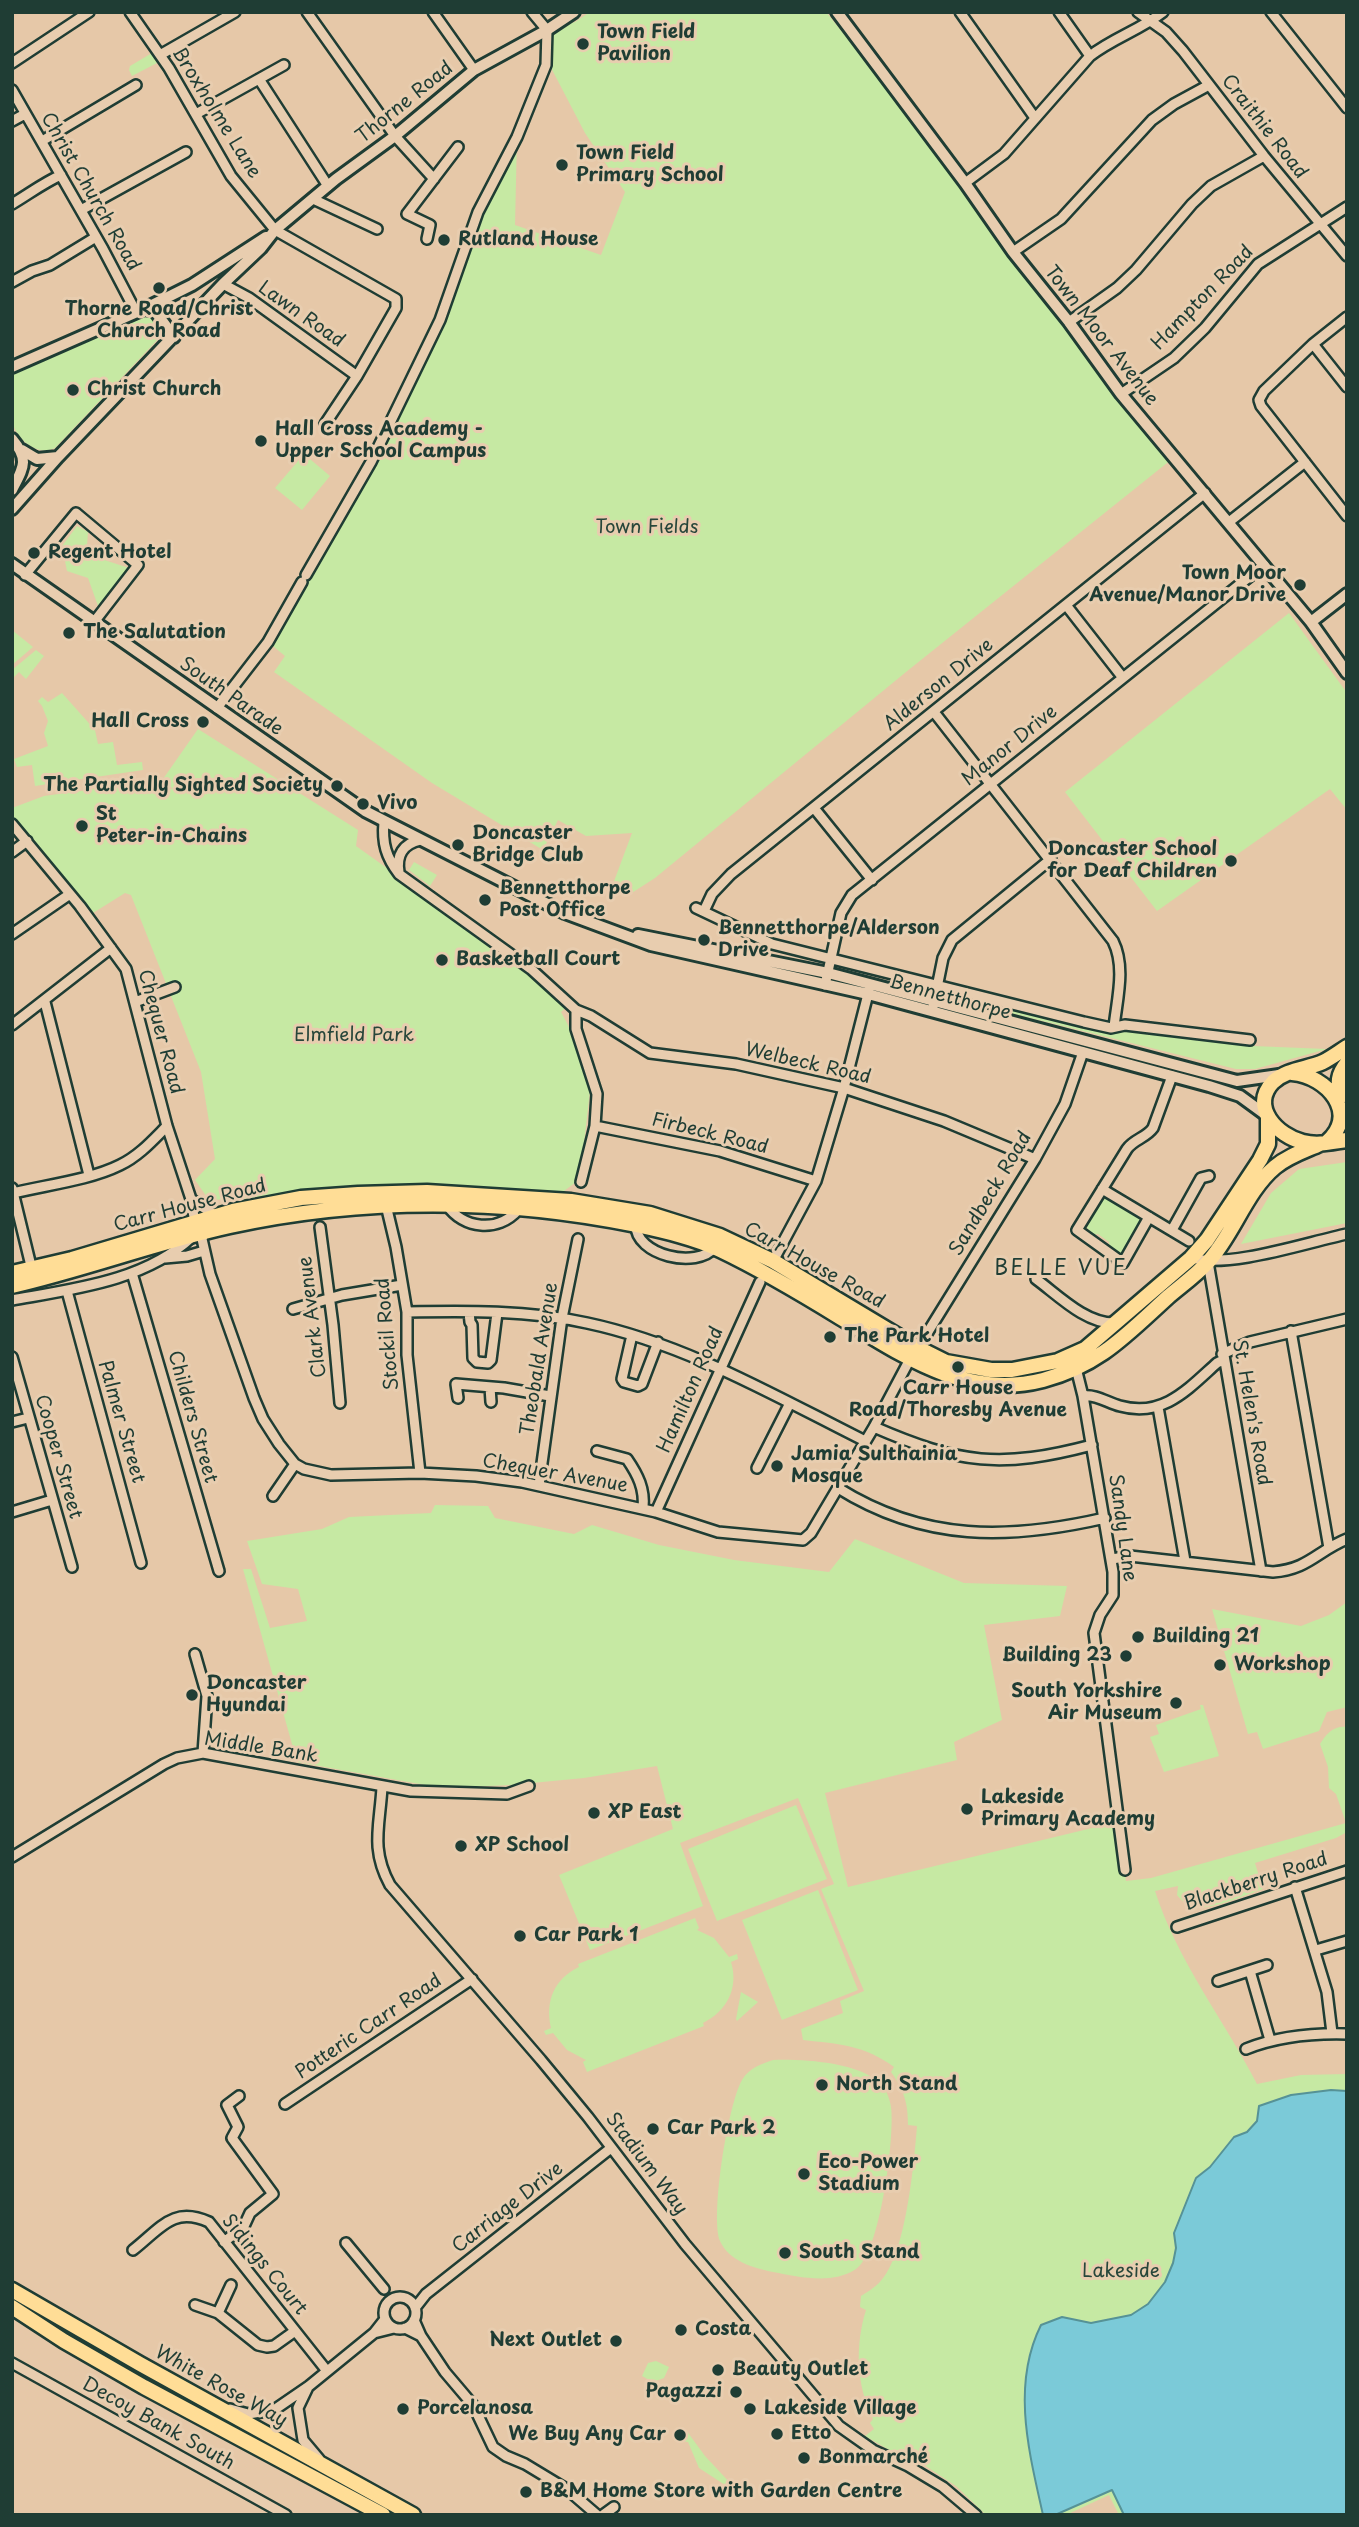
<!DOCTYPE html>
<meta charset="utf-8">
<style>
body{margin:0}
#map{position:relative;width:1359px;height:2527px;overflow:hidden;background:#e6c8a8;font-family:"Playpen Sans",sans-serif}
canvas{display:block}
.frame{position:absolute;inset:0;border:14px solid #1f3d34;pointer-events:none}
</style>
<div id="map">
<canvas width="1359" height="2527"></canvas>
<div class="frame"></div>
</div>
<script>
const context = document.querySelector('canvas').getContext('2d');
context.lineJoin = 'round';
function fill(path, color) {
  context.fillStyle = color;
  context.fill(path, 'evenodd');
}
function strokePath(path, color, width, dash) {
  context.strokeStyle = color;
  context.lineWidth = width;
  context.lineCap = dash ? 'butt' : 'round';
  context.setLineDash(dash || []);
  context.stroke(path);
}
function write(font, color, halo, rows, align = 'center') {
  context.font = font + ' "Playpen Sans",sans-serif';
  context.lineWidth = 6;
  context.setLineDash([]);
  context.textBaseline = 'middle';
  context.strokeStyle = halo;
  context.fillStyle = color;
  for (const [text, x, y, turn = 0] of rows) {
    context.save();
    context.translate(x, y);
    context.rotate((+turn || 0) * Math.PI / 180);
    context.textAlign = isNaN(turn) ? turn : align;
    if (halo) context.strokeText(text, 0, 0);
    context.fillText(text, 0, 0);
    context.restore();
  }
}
const green = new Path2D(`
 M590,12H826L965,183L1172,459L906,672L655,878L627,896L610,892L632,833L586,836L558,820L543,850L432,783L274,672L285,656L268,642L371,462L440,320L478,212L517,137L515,225L601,255L625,192L585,133L547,60V30L575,22Z
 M152,53L157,63L132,76L129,70L130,66Z
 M145,317L152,318L160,323L162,335L55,448C37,457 16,439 12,421C9,407 12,389 12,374Z
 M304,454L330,476L302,510L275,488Z
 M77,526L88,532L87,546L92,556L129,568L98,606L88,578L67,571L62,546Z
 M1289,613L1347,693V810L1330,789L1157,911L1065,792Z
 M12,630L33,647L12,665Z
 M36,650L44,656L26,679L19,672L12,679V670Z
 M62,693L95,730L98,744L113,742L117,765L142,762L143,770L35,786L32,765L17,767L14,759L48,746L44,733L48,721L42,706L38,701L42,697L48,702Z
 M198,729L358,830L356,846L506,953L569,1005L561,1012L568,1025L590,1091L584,1143L576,1182L564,1191L526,1197L388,1192L209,1200L195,1180L215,1159L201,1072L131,895L125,893L93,913L12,816V808L44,796L102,788L173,789L163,779Z
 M414,862L437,875L430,886L409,870Z
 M941,989L1121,1027L1245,1042L1253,1046L1327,1049L1255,1069H1236L946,997L942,994Z
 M1347,1162V1223L1241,1244L1271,1193L1299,1169Z
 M1107,1195L1117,1200V1204L1129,1211L1132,1208L1145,1219L1129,1240L1131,1244L1125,1253H1119L1109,1246V1242L1098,1234L1094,1235L1087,1228L1086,1218H1089L1098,1205L1096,1202L1101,1196Z
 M435,1505L488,1506L495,1518L574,1534L592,1525L659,1545L734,1560L829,1572L855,1539L964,1583L1067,1586L1060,1616L984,1625L1002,1720L954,1742L957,1760L825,1793L848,1887L1117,1822L1126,1881L1151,1878L1346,1823L1336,1794L1329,1788L1328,1767L1320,1744C1326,1734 1334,1725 1347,1727V1832L1336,1838L1255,1863L1263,1889C1248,1894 1209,1911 1194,1907C1187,1906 1181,1900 1177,1895L1178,1886L1155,1891C1177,1960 1224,2020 1257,2084L1301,2075L1347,2074V2515H1119L1109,2495L1066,2515H986L956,2486L924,2465L898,2455L865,2436L874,2429L870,2423L873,2419C856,2385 855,2345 866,2310L860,2307L861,2296C867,2292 874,2288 879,2283C906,2257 914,2163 917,2126L908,2125C908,2103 904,2090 891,2072L894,2067C864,2045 839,2044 803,2040L801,2029L843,2013L840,2001L864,1991L821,1889L834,1884L798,1798L680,1843L703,1906L590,1950L559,1875L673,1829L657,1766L584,1778L511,1785L442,1788L297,1762L243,1569H251L270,1628L307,1621L298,1589L262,1584L247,1541L322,1529L349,1517L431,1513Z
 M1347,1602V1707L1327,1712L1319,1731L1263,1749L1257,1732L1248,1734L1212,1609L1301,1626L1329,1615Z
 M1200,1705H1203L1219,1756L1164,1772L1150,1737L1159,1734L1156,1725L1201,1709Z
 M796,1805L827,1879L717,1921L688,1849Z
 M818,1890L858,1990L782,2020L742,1920Z
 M695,1918L699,1928L697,1930L714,1938L729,1957L737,1954L738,1959L731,1962C739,1988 727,2011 703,2023L704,2026L587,2072L583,2062L586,2060L567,2050L553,2033L546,2035L544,2031L551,2028C545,2001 554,1979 579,1967L578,1964Z
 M741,1992L758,2002L737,2021L736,2019Z
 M773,2060C803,2059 857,2062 880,2083C886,2089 890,2099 891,2107C895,2136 880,2254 856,2269C832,2285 799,2277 773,2272C753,2268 729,2261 720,2241C710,2216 728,2104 742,2080C749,2068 761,2064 773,2060Z
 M656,2361L669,2367L664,2378L653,2382L642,2376L648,2363Z
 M686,2430L705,2456L733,2486L725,2492V2485L699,2468L688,2442L682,2441L688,2436L684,2431Z`);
const water = new Path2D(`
 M1331,2090L1347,2091V2515H1124L1112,2490L1055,2515H1043C1029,2452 1011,2385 1041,2325L1062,2317L1091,2323L1131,2315L1148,2304L1165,2282L1173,2263L1176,2248L1174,2233L1196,2178L1210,2167L1234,2137L1247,2132L1257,2121L1259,2106L1291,2095Z`);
const minor = new Path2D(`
 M130,12L169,68L231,176L275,230L396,299V308L357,376L325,424
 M307,12L395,136L434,179
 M433,12L474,70
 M960,12L1035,118
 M1059,12L1090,56
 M1138,12L1166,32L1183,51L1264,156L1347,256
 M1271,12L1347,108
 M160,55L235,12
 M12,63L89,12
 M259,79L328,186
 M12,90L103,249L136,312
 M196,114L284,65
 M12,121L25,114
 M42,141L136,85
 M965,183L1004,154L1090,56C1113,38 1140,30 1163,12
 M313,199L377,229
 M12,204C29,194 43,183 61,175
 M81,210L186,152
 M427,239L430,225L407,214L458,147
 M1013,252L1061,219L1152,120L1174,104L1209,85
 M12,282L32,271L50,265L96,237
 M223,284L249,298L357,376
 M1347,317L1313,344L1264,391L1259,400L1261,406L1347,516
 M1069,322L1117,288L1136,270L1192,204L1211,186L1264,156
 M1313,344L1347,387
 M1121,394L1174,358L1205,328L1258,264L1347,207
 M1229,522L1305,462
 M25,575L76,513L138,565L94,622
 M306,575L371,462L440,320L478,212L517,137L546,65L547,30L532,12
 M1066,605L1123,678
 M217,708L268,642L302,582
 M934,712L1113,941C1126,967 1117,999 1114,1027
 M814,808L872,880
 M384,822C382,843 386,857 399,874L531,969L576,1010V1029L597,1094L595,1126L581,1182
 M12,824L80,906L126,969L167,1126L191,1199L195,1223
 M12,852L27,841
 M399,872C396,855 403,844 420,840
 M696,908L772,944L1084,1022L1111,1028L1125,1025L1250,1040
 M704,911L712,894L731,874L1205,493
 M12,934L70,894
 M825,985L841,913L852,895L1264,565
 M45,1002L89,1175
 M135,1002L175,987
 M933,1007L943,958L952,940L1051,859
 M576,1010L591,1016L650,1053L736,1064L844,1088L944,1121L1035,1159
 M12,1025L111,948
 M595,1126L720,1151L816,1181
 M12,1188L32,1270
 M1102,1189L1189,1241
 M13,1193C46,1185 90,1180 120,1165C139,1156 153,1140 167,1126
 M191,1199L216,1216
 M385,1201L396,1247L407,1312V1355L420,1473
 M447,1205C463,1229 498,1233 518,1210
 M1149,1217L1123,1263L1077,1230L1127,1149C1134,1139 1146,1138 1153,1128L1172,1076
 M636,1225C635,1255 697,1270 715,1247
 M320,1227L333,1325L340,1403
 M1172,1230L1201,1178L1209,1176
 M204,1233L202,1239L210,1274L254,1398L263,1419L279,1444L295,1464L304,1469L331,1475L420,1473L476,1476L522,1482L656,1512L718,1532L803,1540L811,1533L874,1427L910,1359
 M165,1258L187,1256L204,1251
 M1191,1258C1232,1268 1304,1243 1347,1234
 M773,1261L816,1181L844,1088L869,990
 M1208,1262L1261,1571
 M132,1273L219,1571
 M1036,1279C1059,1296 1085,1323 1114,1323
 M67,1291L141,1563
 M12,1300C73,1289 145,1281 192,1237
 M293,1309L342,1295L402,1285
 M407,1312C467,1311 528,1310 587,1323C686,1344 775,1396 865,1441
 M469,1312L470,1322L472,1325L473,1358L477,1362L488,1363L491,1360L497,1313
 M1291,1331L1329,1548
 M632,1335L622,1379L624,1382L638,1386L642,1384L658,1342
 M918,1348L1035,1159L1065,1104L1083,1052
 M1222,1354L1250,1342L1347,1319
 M12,1357L72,1567
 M1075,1364L1083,1396L1113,1572V1595L1100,1615L1094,1633L1125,1870
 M490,1387L491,1402
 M1083,1396C1096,1394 1108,1403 1120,1406C1163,1418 1188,1389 1217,1363L1223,1360
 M458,1398L456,1384L504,1388L550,1396
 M1158,1407L1185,1561
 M12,1422L28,1418
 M874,1427C959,1464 1001,1469 1092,1445
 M597,1451L627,1459C638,1475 645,1489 643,1508
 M757,1468L790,1403
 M539,1485L562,1318L578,1239
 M838,1488C924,1542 1009,1540 1105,1518
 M273,1496L295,1464
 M12,1512L52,1500
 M656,1512L760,1282
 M1112,1559L1130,1556L1273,1572C1309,1569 1317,1551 1347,1539
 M195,1654L207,1696L203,1753
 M382,1787C380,1825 370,1849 390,1885L541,2060L588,2117L685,2244L839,2426L873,2450L908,2466L943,2487L976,2515
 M12,1857L164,1764L177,1758L203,1753L411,1791L507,1794L529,1786
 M1295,1887L1327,1992L1332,2033
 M1177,1927L1347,1871
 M1316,1950L1347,1941
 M1250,1971L1270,2040
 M1218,1981L1267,1965
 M1246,2049C1279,2036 1312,2033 1347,2034
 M285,2104L472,1979
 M224,2242L244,2226L250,2213L273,2194L232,2138L238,2127L227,2105L239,2096
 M346,2243L384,2289
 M133,2250C161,2228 173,2206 209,2222L327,2371
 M384 2313a16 16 0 1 1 32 0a16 16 0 1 1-32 0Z
 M195,2305L218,2313L258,2345L267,2347L274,2346L295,2331
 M415,2308L426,2294L611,2148
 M218,2313L231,2285
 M385,2319L374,2333L394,2328
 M405,2328L421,2336L414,2320
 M421,2336L445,2372L473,2405L493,2447L506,2456L525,2464L568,2490L597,2515
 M12,2363L286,2515
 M308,2387L298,2408L303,2440L319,2459
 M230,2409L248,2414L274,2410L309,2386L374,2333
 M603,2515L614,2507`);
const tertiary = new Path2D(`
 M837,12L965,183L1013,252L1069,322L1121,394L1311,622L1347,673
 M144,309L155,311L174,337
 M12,367L144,309L192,285L266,237
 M12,439C30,460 23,468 12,490
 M22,450L37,459L58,457
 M12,509L58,457L223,284L261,248L275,230L336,179L395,136L474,70L547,30L574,12
 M12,564L365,811L565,913L651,945L868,994L1209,1086L1240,1096L1266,1115
 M1311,622L1347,594
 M638,935L828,973L1237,1081L1279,1075`);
const trunk = new Path2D(`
 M1347,1047C1339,1052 1331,1058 1323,1062C1307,1069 1287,1069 1273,1082C1249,1107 1278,1136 1303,1142C1318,1146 1332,1142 1347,1140
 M1292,1073C1328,1076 1359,1114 1327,1142
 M1340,1097C1338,1082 1337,1075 1347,1063
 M12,1273L72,1259L233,1211L301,1198L358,1194L427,1192L571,1201L650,1214L720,1236L773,1261L918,1348L946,1362L991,1370H1012L1058,1361L1085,1349L1191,1258L1207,1240L1260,1160L1268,1144V1118
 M12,1286C86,1269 157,1242 230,1226C362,1197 504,1198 636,1225C664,1231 695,1238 720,1250C762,1270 802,1294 841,1318C904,1356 966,1400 1043,1380C1100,1365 1127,1334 1169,1296C1182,1285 1196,1275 1208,1262C1233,1235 1246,1191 1275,1167C1288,1156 1304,1151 1320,1144
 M12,2290L140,2364L413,2515
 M12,2307L64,2341L144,2387L383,2515`);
const markers = [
 [583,44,7,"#1f3d34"],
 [562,165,7,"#1f3d34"],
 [444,240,7,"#1f3d34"],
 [159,288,7,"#1f3d34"],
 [73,390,7,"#1f3d34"],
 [261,441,7,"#1f3d34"],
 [34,553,7,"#1f3d34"],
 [1300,585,7,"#1f3d34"],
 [69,633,7,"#1f3d34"],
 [203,722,7,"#1f3d34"],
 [337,786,7,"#1f3d34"],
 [363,804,7,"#1f3d34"],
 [82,826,7,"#1f3d34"],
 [458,845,7,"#1f3d34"],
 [1231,861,7,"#1f3d34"],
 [485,900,7,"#1f3d34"],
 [704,940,7,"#1f3d34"],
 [442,960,7,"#1f3d34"],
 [830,1337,7,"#1f3d34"],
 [958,1367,7,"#1f3d34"],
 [777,1466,7,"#1f3d34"],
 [1138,1637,7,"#1f3d34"],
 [1126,1656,7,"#1f3d34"],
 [1220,1665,7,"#1f3d34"],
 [192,1695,7,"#1f3d34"],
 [1176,1703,7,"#1f3d34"],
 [967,1809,7,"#1f3d34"],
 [594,1813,7,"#1f3d34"],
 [461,1846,7,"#1f3d34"],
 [520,1936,7,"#1f3d34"],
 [822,2085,7,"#1f3d34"],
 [653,2129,7,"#1f3d34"],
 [804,2174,7,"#1f3d34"],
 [785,2253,7,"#1f3d34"],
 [681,2330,7,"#1f3d34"],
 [616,2341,7,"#1f3d34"],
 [718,2370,7,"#1f3d34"],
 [736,2392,7,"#1f3d34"],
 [403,2409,7,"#1f3d34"],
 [750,2409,7,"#1f3d34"],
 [777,2434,7,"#1f3d34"],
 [680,2435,7,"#1f3d34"],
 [804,2458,7,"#1f3d34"],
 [526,2492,7,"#1f3d34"]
];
const poiNames = [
 ["Town Field",597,33],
 ["Pavilion",597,55],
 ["Town Field",576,154],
 ["Primary School",576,176],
 ["Rutland House",458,240],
 ["Thorne Road/Christ",159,310,"center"],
 ["Church Road",159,332,"center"],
 ["Christ Church",87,390],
 ["Hall Cross Academy -",275,430],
 ["Upper School Campus",275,452],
 ["Regent Hotel",48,553],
 ["Town Moor",1286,574,"right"],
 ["Avenue/Manor Drive",1286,596,"right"],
 ["The Salutation",83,633],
 ["Hall Cross",189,722,"right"],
 ["The Partially Sighted Society",323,786,"right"],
 ["Vivo",377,804],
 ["St",96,815],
 ["Peter-in-Chains",96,837],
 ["Doncaster",472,834],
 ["Bridge Club",472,856],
 ["Doncaster School",1217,850,"right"],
 ["for Deaf Children",1217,872,"right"],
 ["Bennetthorpe",499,889],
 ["Post Office",499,911],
 ["Bennetthorpe/Alderson",718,929],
 ["Drive",718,951],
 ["Basketball Court",456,960],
 ["The Park Hotel",844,1337],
 ["Carr House",958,1389,"center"],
 ["Road/Thoresby Avenue",958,1411,"center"],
 ["Jamia Sulthainia",791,1455],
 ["Mosque",791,1477],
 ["Building 21",1152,1637],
 ["Building 23",1112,1656,"right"],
 ["Workshop",1234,1665],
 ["Doncaster",206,1684],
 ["Hyundai",206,1706],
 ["South Yorkshire",1162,1692,"right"],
 ["Air Museum",1162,1714,"right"],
 ["Lakeside",981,1798],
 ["Primary Academy",981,1820],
 ["XP East",608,1813],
 ["XP School",475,1846],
 ["Car Park 1",534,1936],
 ["North Stand",836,2085],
 ["Car Park 2",667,2129],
 ["Eco-Power",818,2163],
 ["Stadium",818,2185],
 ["South Stand",799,2253],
 ["Costa",695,2330],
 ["Next Outlet",602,2341,"right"],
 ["Beauty Outlet",732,2370],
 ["Pagazzi",722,2392,"right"],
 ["Porcelanosa",417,2409],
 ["Lakeside Village",764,2409],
 ["Etto",791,2434],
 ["We Buy Any Car",666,2435,"right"],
 ["Bonmarché",818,2458],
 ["B&M Home Store with Garden Centre",540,2492]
];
const streetNames = [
 ["Thorne Road",405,103,-39],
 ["Broxholme Lane",216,113,58],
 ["Craithie Road",1264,127,52],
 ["Christ Church Road",90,192,60],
 ["Hampton Road",1203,298,-46],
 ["Lawn Road",301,315,35],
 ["Town Moor Avenue",1101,336,52],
 ["Alderson Drive",939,685,-39],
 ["South Parade",231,697,35],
 ["Manor Drive",1010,746,-39],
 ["Bennetthorpe",950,998,15],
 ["Chequer Road",160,1032,75],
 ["Welbeck Road",808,1064,13],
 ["Firbeck Road",710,1134,14],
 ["Sandbeck Road",991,1194,-59],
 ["Carr House Road",190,1206,-15],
 ["Carr House Road",814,1266,29],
 ["Clark Avenue",313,1317,-97],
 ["Stockil Road",388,1334,-95],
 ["Theobald Avenue",540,1359,-81],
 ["Hamilton Road",691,1390,-66],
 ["St. Helen's Road",1251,1413,80],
 ["Childers Street",192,1417,74],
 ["Palmer Street",121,1422,74],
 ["Cooper Street",58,1457,74],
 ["Chequer Avenue",555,1474,10],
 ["Sandy Lane",1122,1528,82],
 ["Middle Bank",261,1748,9],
 ["Blackberry Road",1256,1882,-18],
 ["Potteric Carr Road",369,2027,-34],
 ["Stadium Way",646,2164,53],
 ["Carriage Drive",508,2208,-38],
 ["Sidings Court",264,2265,51],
 ["White Rose Way",221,2387,29],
 ["Decoy Bank South",158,2424,29]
];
const parkNames = [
 ["Town Fields",647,528],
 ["Elmfield Park",354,1036],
 ["Lakeside",1121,2272]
];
const neighbourhoodNames = [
 ["BELLE VUE",1061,1269]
];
fill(green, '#c6e9a3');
fill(water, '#7bcad8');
strokePath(water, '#569296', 2);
strokePath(minor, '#1f3d34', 14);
strokePath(tertiary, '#1f3d34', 16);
strokePath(trunk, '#1f3d34', 19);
strokePath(minor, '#e8cdaf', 9);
strokePath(tertiary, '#e8cdaf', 10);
strokePath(trunk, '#ffdd96', 14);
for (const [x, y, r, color] of markers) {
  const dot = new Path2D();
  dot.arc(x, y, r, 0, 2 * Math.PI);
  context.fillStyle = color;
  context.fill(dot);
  strokePath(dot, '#e8cdaf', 2.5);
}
write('bold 19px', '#1f3d34', '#e8cdaf', poiNames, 'left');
write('19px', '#1f3d34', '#e8cdaf', streetNames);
write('19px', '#27463a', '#e8cdaf', parkNames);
context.letterSpacing = '2px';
write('21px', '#1f3d34', '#e8cdaf', neighbourhoodNames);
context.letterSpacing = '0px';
</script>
